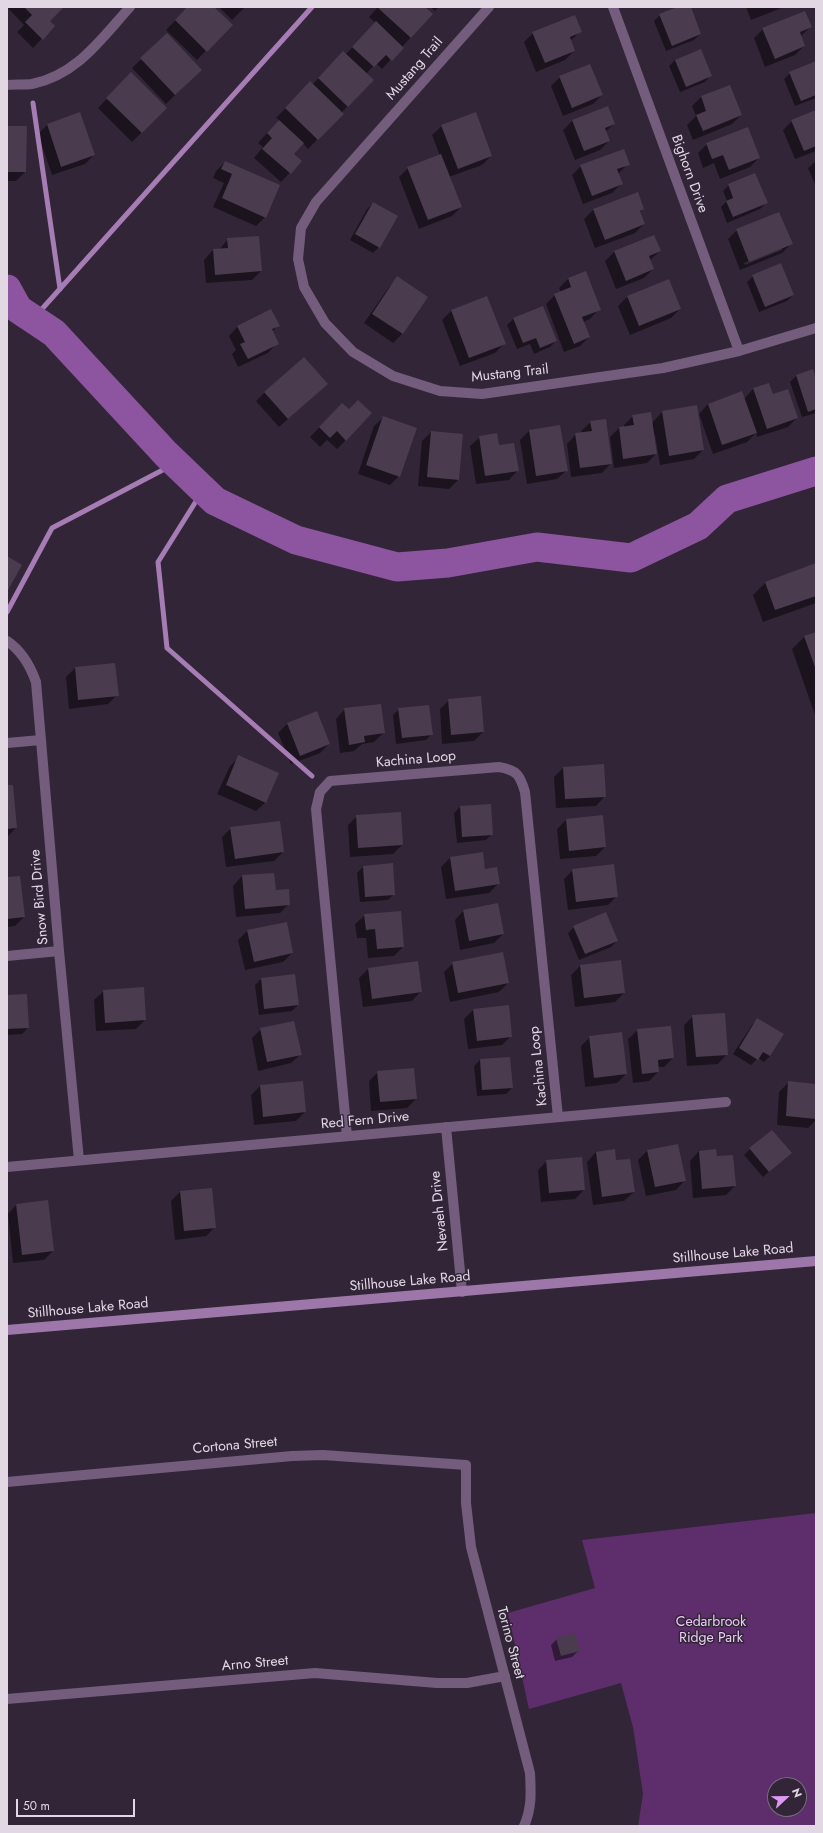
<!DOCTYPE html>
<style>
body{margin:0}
#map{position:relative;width:823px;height:1833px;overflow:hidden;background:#332538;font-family:Jost,sans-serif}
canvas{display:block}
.frame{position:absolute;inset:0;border:8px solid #e1d8e4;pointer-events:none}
.north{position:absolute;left:767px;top:1777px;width:40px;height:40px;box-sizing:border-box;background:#332538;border:1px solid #796d7d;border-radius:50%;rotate:68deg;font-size:11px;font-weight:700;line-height:16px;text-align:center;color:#e1d8e4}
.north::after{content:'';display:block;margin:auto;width:14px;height:18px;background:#dd99f3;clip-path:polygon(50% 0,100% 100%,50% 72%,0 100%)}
.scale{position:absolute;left:16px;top:1799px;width:119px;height:18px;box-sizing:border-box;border:2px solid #e1d8e4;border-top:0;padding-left:5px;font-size:12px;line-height:14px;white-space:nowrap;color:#e1d8e4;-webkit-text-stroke:3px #332538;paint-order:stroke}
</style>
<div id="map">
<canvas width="823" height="1833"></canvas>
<div class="frame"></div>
<div class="north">N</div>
<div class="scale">50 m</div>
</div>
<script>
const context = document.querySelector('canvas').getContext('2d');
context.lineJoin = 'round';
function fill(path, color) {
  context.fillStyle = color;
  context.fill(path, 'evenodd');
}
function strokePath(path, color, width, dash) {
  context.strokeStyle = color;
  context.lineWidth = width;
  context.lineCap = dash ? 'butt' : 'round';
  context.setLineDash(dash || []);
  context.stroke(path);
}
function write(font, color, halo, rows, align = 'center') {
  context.font = font + ' Jost,sans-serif';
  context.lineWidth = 3;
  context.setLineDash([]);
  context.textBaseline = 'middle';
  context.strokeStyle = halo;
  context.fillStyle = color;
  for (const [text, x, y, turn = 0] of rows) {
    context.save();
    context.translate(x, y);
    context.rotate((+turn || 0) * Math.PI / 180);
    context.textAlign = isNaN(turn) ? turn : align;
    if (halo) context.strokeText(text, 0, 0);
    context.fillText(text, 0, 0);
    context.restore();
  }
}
const green = new Path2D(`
 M816,1513V1826H638L643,1794L633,1727L621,1683L529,1709L508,1613L595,1588L582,1540ZM775,1785H799V1809H775Z`);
const shadow = new Path2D(`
 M7,7H62L48,21L54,26L33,48L17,32L24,25Z
 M188,7H213L231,25L197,60L166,30Z
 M219,7H245L232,20Z
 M378,7H424L432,14L382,69L376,63L366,74L348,106L341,113L342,114L308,149L303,143L293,154L301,161L281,182L254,158L263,147L258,143L279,120L276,118L301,92L312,85L334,61L346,54L376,23L369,17Z
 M430,7H439L435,11Z
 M680,7H690L700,34L694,40L666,51L654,21L660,15Z
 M746,7H784L751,20Z
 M810,27L801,36L804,46L795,55L765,67L754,38L763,29Z
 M581,31L570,41L574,51L565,60L536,72L524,42L533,33Z
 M167,34L200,70L166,104L132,68Z
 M675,60L710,76L705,82L680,92L669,66Z
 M816,62V98L795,106L784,79L790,73Z
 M131,74L166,108L132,142L98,108Z
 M560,77L602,95L593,104L563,116L551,86Z
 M730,86L741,115L732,124L693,140L687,125L696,116L692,106L701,97Z
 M816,111V151L795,159L783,130L792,121Z
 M80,114L94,155L85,164L52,175L38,134L47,125Z
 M572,121L614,124L605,132L609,141L600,150L575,160L563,130Z
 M442,126L491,156L482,165L449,177L461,207L452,216L419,229L399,177L408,168L440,156L432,135Z
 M7,127L25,172L16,181H7Z
 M707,144L759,158L750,167L720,179L714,163L703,168L698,153Z
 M816,161V187L808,168Z
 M225,162L265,217L256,226L213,207L224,183L213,178L216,171Z
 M628,164L618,174L621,184L612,193L583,204L572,175L581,166Z
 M729,185L766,203L760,209L727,223L721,207L727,201L723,191Z
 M637,193L643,209L640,212L644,224L635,233L595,248L584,219L593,210Z
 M373,203L379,247L373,253L350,240L367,209Z
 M737,230L791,244L782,253L740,270L728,239ZM782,248V250L745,265L744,263Z
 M654,236L660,251L650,260L653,269L644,278L616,289L605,261L614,252Z
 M228,239L261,271L252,280L206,283L204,260L213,250H219Z
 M585,272L599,309L590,319L583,322L589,337L580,346L564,352L546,304L555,295L561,292L559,288L568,279Z
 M753,276L793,295L787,301L759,312L747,282Z
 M398,278L426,297L402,334L393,343L364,323L389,287Z
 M668,281L680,309L671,318L630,335L618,306L627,297Z
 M543,307L556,341L550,347L534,354L530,344L517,349L507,325L513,319Z
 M451,311L504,344L495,353L460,366L442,320Z
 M278,325L272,332L277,343L268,353L238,367L232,354L236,350L229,336L238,326Z
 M796,376L816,380V413L802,417L790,382Z
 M768,384L772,396L797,418L788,427L757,437L756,433L747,442L713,454L699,414L708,404L744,399L753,389Z
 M265,392L317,393L279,427L256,401Z
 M342,404L346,440L337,449L327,440L320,447L310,437Z
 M696,406L703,450L694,459L660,465L655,435H653L656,454L647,463L614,468L610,437L619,428L624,427V425L633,416L652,423L662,412Z
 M384,417L399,476L390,485L358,474L374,426Z
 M591,422L611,463L602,473L571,477L567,444L576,434H582L581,431Z
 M529,431L567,470L557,479L527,484L520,440Z
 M431,432L458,480L449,489L418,486L422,441Z
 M480,437L498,446L518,470L509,480L476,484L470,446Z
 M816,565V603L763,622L753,595L765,583Z
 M816,633V715H815L792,649L804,637Z
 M114,664L117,695L108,704L69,709L66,677L75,668Z
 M449,700L483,732L474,741L442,744L440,709Z
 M345,709L383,733L374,742L362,744L354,751L340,753L336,719Z
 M399,709L432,734L426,740L396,744L393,715Z
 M287,724L329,744L320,753L291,764L278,733Z
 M239,757L266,802L256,811L217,794L230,766Z
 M563,768L605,796L596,806L556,808L554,777Z
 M7,786L16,828L7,837Z
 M460,807L492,834L486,840L457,843L454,813Z
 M357,816L402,845L393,854L350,857L348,825Z
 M566,820L605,847L596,856L560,859L557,829Z
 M231,828L283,852L274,861L226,867L222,837Z
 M482,854L485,870L498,884L489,893L446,899L441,867L450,858Z
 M363,867L394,894L388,900L360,902L357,873Z
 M573,870L617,896L608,905L568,910L564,879Z
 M242,876L275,892L289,904L280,913L236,917L233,886Z
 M7,878L24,917L15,926L7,927Z
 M464,910L503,934L494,943L460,950L455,920Z
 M365,915L403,947L394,956L368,958L366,938H357L355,924Z
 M574,927L617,941L611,947L579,960L568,933Z
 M247,931L292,953L283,962L245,970L238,940Z
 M453,963L508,983L499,992L450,1002L444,972Z
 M580,966L624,993L615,1002L575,1007L571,975Z
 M368,969L421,991L412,1001L363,1007L359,978Z
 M294,975L298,1005L292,1011L259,1015L255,985L261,979Z
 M104,991L145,1020L136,1029L96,1031L94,1000Z
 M7,996L28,1028L22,1034L7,1035Z
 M473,1010L511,1036L502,1045L468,1049L464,1019Z
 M693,1016L727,1054L718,1064L687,1066L684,1025Z
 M758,1019L770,1056L764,1062L758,1058L751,1065L733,1054L752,1025Z
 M261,1029L301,1054L291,1063L258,1071L252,1038Z
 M638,1030L673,1058L664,1067H657L658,1072L649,1081L633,1083L628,1039Z
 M590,1037L626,1074L617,1083L585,1087L581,1046Z
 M480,1060L512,1088L506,1094L477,1096L474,1066Z
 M378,1072L416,1099L407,1108L371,1111L369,1081Z
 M789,1082L816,1085V1120L808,1128L777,1125L779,1092Z
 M260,1086L305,1112L296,1121L254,1125L251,1095Z
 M678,1145L685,1180L676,1190L646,1196L638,1160L647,1151Z
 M750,1149L790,1153L763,1177L744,1155Z
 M699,1151L716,1157L735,1186L726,1195L693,1198L690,1161Z
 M596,1152L616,1161L634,1192L624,1201L593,1205L587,1162Z
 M547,1161L584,1190L575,1199L541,1202L538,1170Z
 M180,1192L215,1227L206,1236L175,1240L171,1201Z
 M17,1204L53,1251L44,1260L13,1263L8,1214Z
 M557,1639L578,1651L572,1657L555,1661L551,1645Z`);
const stream = new Path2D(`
 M33,103L60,289
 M33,319L312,7
 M203,490L158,562L167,648L312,776
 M7,612L52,528L176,463`);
const river = new Path2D(`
 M7,289L18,309L54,333L166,454L215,501L296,540L397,567L448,563L537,547L631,558L698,526L727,499L816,471`);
const building = new Path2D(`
 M24,7H64L50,21L55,26L43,40L25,22L32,15Z
 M187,7H214L233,25L207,52L175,20Z
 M377,7H425L433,14L411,38Z
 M677,7H691L701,34L672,46L659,14Z
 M805,11L812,27L800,32L805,46L775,59L762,28Z
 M575,15L582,32L570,37L575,51L545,63L532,32Z
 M376,21L404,48L392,61L386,55L374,67L352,47Z
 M167,33L202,70L175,95L140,58Z
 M701,49L712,76L686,87L675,60Z
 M343,51L374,80L348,107L318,78Z
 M816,61V95L801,101L789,72Z
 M590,64L603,95L572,108L559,76Z
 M131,72L167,108L142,133L106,98Z
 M310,81L344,114L318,140L285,108Z
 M730,85L742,115L703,131L696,115L706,111L701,96Z
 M608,106L615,124L605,128L610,141L584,151L572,120Z
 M816,110V146L804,151L791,120Z
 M80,112L95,155L61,167L47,124Z
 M476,112L492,156L458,169L441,125Z
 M279,120L304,143L294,154L302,161L291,174L262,149L272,138L267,133Z
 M7,126H27L26,172H7Z
 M748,127L760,158L729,170L723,155L712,159L706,143Z
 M624,149L630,165L617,169L623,184L592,196L580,165Z
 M441,154L462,207L428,220L407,167Z
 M225,161L280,185L266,218L222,198L232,174L221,169Z
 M755,173L768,203L733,217L726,201L733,198L728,184Z
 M638,192L644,209L640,211L645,224L605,240L593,209Z
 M373,202L398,216L380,248L355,234Z
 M779,212L793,244L749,262L736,229Z
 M654,235L661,251L649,256L654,269L626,281L614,251Z
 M259,236L262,271L215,275L213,249L228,248L227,238Z
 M781,263L794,295L765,307L752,275Z
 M586,271L601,310L582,317L590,337L574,344L554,294L571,287L568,278Z
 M397,276L428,297L403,334L372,314Z
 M669,279L681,309L639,326L627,296Z
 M487,296L506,344L469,358L451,310Z
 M543,306L557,341L540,348L536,338L523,343L513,318Z
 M271,309L280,326L272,329L279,344L248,359L240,344L245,342L237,326Z
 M304,357L328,384L288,419L264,392Z
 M813,369L816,379V409L808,412L796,375Z
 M769,383L773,394L788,389L798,418L767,429L753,388Z
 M742,391L757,433L722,445L708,404Z
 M358,400L372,413L346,441L337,431L330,438L319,427L342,403L349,409Z
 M697,405L704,450L669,456L662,411Z
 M651,412L657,454L623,459L619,427L634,425L632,415Z
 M383,416L417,428L400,477L366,465Z
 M606,419L612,464L580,468L575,433L592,431L590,421Z
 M560,425L568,471L536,476L529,430Z
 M431,431L463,434L459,480L427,477Z
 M497,433L499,445L514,443L519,471L485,476L479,436Z
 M7,556L22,565L7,592Z
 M816,563V596L775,610L765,582Z
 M816,632V670L804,636Z
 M115,663L119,696L78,700L75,667Z
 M481,696L484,732L451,735L448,699Z
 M381,704L385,733L364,736L365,742L349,745L344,708Z
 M429,705L433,735L402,738L398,708Z
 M317,711L330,744L300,756L287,723Z
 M238,755L279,773L266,803L226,785Z
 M604,764L606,797L565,799L563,767Z
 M7,785H13L17,828L7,829Z
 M491,804L493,835L462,837L460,806Z
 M401,812L403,845L358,848L356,815Z
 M603,815L606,847L569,851L566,819Z
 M280,821L284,852L235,859L230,827Z
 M483,852L485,869L497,867L500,884L455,891L450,857Z
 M393,863L395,895L365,897L363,866Z
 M614,864L618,897L576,902L572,869Z
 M274,873L276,890L289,889L290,905L245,909L242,875Z
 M20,876L25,917L7,919V877Z
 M498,903L504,934L469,941L463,910Z
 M401,911L404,947L377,949L375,929L366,930L364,914Z
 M606,912L618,941L585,954L573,926Z
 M287,922L293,953L254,962L247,930Z
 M503,952L509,983L458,993L452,962Z
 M621,960L625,993L584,998L580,965Z
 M418,961L422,992L372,999L368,968Z
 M295,974L299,1005L264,1009L261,978Z
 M144,987L146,1020L105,1023L103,990Z
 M27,994L29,1028L7,1029V995Z
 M509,1005L512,1037L477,1041L473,1009Z
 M725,1013L728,1055L696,1057L692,1015Z
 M757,1018L784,1034L770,1056L763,1052L758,1060L739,1048Z
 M294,1021L302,1055L267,1062L260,1028Z
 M671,1026L674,1058L658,1060L659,1072L642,1074L637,1029Z
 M622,1032L627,1074L594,1078L589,1036Z
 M510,1057L513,1088L482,1090L480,1059Z
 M414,1068L417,1099L380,1102L377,1071Z
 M303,1081L306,1112L263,1117L260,1085Z
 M788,1081L816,1084V1119L786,1116Z
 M772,1130L792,1153L769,1172L749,1148Z
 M678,1144L686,1181L655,1187L647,1150Z
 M615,1149L616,1160L630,1159L635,1192L602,1197L596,1152Z
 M716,1149L717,1156L733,1155L736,1186L702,1189L699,1151Z
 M582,1157L585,1190L549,1193L546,1160Z
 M212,1188L216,1228L184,1231L180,1191Z
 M48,1200L54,1251L22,1255L16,1204Z
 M575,1633L580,1651L561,1656L556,1638Z`);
const street = new Path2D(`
 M489,7L316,202L301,228L298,259L304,287L325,323L353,352L393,376L440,391L482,394L663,368L739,351L816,328
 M613,7L739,351
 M7,85C15,84 24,85 32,84C77,75 101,39 130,7
 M7,641C22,651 30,665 36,682L59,951L79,1160
 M7,743L41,740
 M7,956L59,951
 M446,1127L462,1292
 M347,1136L316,809L320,792L330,781L499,767C517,770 520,775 525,792L558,1117
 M7,1167L726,1102
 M7,1482L292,1456L323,1455L466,1465V1503L471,1547L530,1773C531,1792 532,1808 524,1826
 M7,1699L315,1673L437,1683H467L505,1676`);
const secondary = new Path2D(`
 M7,1330L816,1261`);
const streetNames = [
 ["Mustang Trail",415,69,-49],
 ["Bighorn Drive",689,174,70],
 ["Mustang Trail",510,374,-6],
 ["Kachina Loop",416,760,-5],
 ["Snow Bird Drive",40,897,-95],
 ["Kachina Loop",539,1066,-96],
 ["Red Fern Drive",365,1121,-5],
 ["Nevaeh Drive",440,1211,-96],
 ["Stillhouse Lake Road",733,1254,-5],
 ["Stillhouse Lake Road",410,1282,-5],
 ["Stillhouse Lake Road",88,1309,-5],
 ["Cortona Street",235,1446,-5],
 ["Torino Street",510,1643,75],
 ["Arno Street",255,1664,-5]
];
const parkNames = [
 ["Cedarbrook",711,1623],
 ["Ridge Park",711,1639]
];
fill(green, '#5e2e6c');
fill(shadow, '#0007');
strokePath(stream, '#a67cb4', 5);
strokePath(river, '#8d559f', 29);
fill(building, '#4a3b4e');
strokePath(street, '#745c7c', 10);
strokePath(secondary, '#9d77aa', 10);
write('14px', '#e1d8e4', '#332538', streetNames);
write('14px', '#eaccf4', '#332538', parkNames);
</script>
